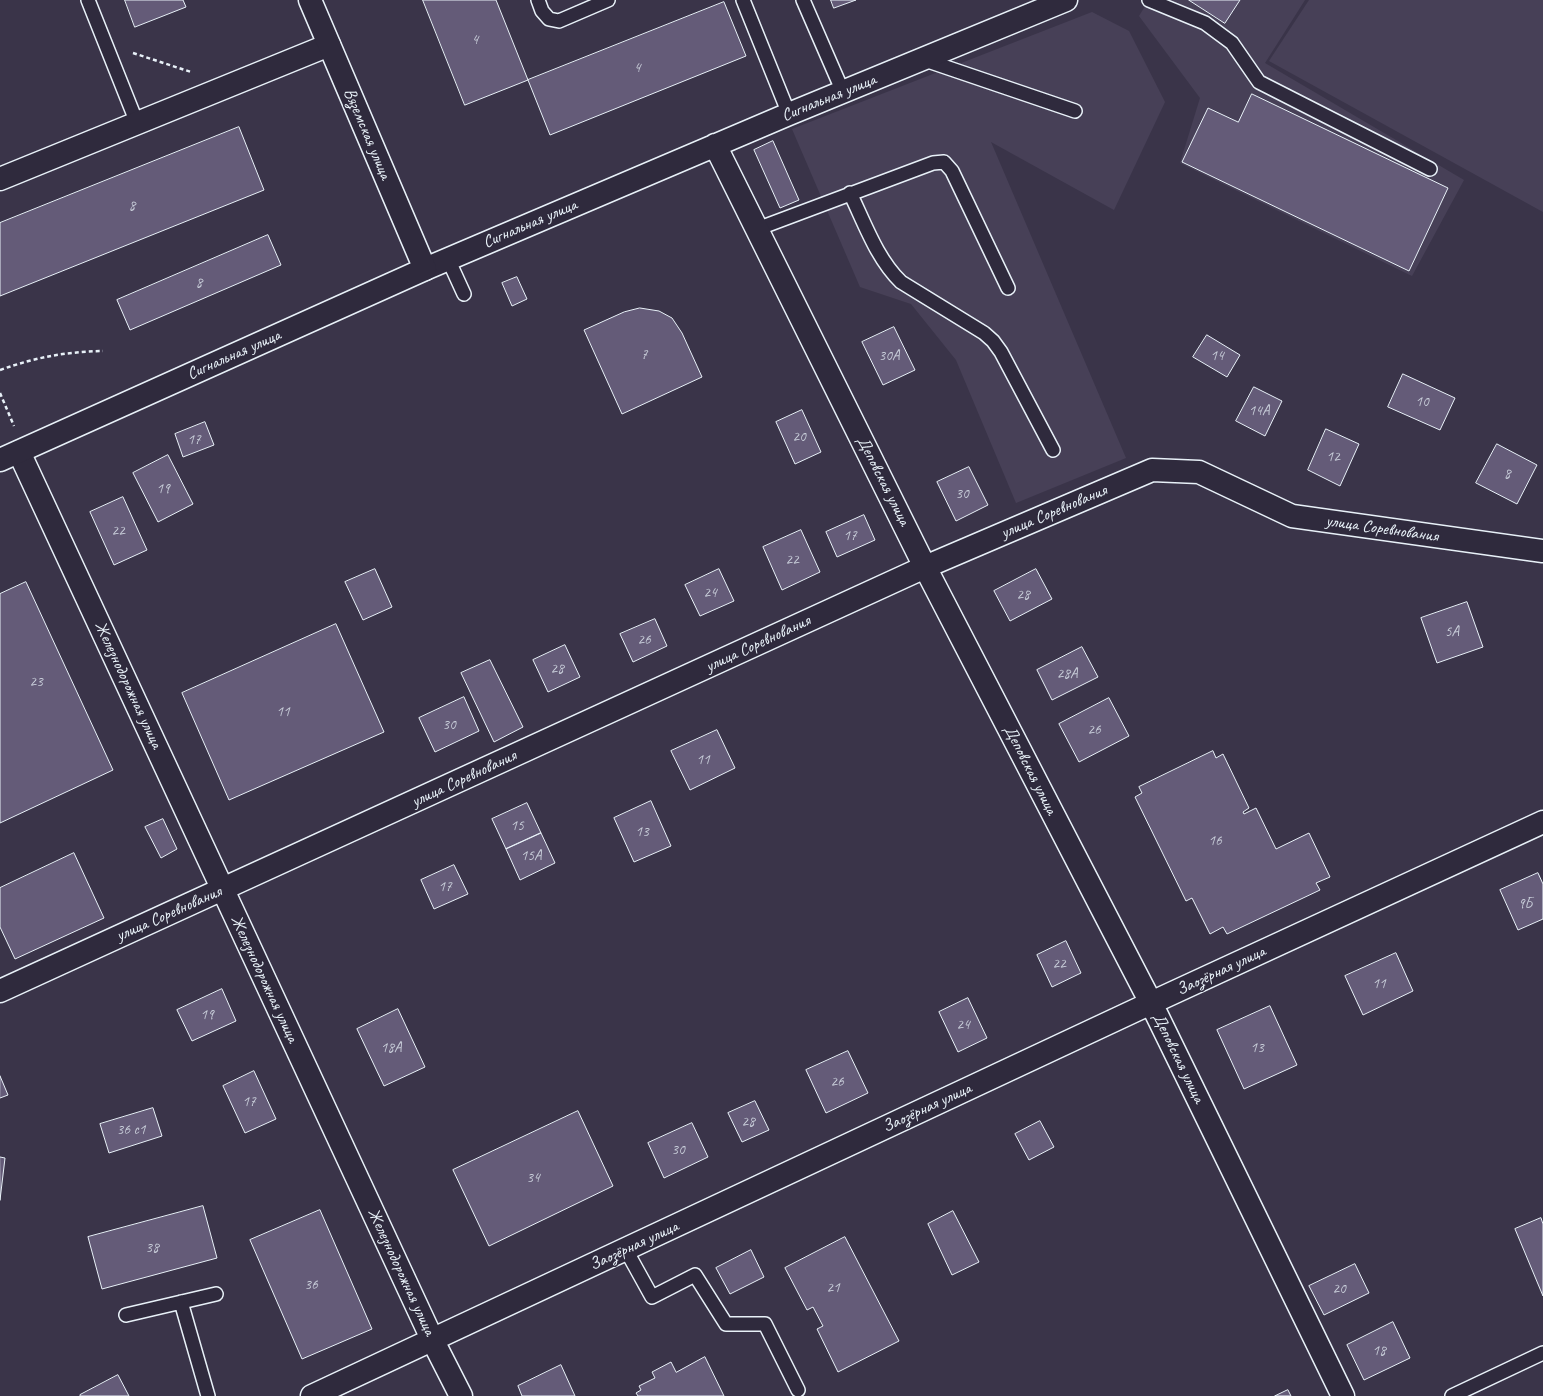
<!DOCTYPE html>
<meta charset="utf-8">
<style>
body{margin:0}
canvas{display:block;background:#3a3449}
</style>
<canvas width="1543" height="1396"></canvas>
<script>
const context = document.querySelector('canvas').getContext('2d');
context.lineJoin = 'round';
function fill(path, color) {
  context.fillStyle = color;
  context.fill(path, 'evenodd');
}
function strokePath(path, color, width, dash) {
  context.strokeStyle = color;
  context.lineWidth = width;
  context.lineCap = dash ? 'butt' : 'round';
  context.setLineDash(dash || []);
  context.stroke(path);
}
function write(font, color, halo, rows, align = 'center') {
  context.font = font + ' Caveat,sans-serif';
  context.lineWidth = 3;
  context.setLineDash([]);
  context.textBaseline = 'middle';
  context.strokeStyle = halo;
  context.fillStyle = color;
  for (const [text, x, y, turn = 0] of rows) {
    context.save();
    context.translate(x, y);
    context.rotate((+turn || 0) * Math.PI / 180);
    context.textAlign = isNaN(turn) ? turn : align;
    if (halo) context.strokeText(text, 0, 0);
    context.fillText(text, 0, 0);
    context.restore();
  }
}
const built = new Path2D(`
 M1149,0H1305L1265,63L1464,180L1412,276L1180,163L1200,98L1139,16Z
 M1309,0H1543V212L1269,61Z
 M1092,12L1129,31L1165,102L1114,210L991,142L1126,458L1016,503L956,360L911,304L860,287L792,129Z`);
const building = new Path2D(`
 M125,0H183L186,7L135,27Z
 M423,0H496L528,80L465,105Z
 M831,0H856L834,8Z
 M1189,0H1240L1225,23Z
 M724,2L746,56L550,135L528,80Z
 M1252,94L1448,188L1409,271L1182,162L1208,108L1238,122Z
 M239,127L264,190L0,296V223Z
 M773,141L799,200L780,208L754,150Z
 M268,235L281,265L130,330L117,300Z
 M517,277L527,299L512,306L502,283Z
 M640,308L659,311L672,318L682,333L702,377L622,414L584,330L624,312Z
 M894,327L915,370L883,385L862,342Z
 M1207,335L1240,355L1227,377L1193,357Z
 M1403,374L1455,398L1440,430L1388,407Z
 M1254,387L1282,401L1265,436L1236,421Z
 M802,410L821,452L795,464L776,422Z
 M205,422L214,445L183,457L175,434Z
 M1326,429L1359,444L1340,486L1308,470Z
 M1497,444L1537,465L1517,504L1476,483Z
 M168,455L193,504L158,522L133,473Z
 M969,467L988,505L956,521L937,482Z
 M123,497L147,550L114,565L90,512Z
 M864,515L875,540L837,557L826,532Z
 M801,530L820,572L782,590L763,547Z
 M375,569L392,607L363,620L345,582Z
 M719,569L734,601L700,616L685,585Z
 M1036,569L1052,599L1010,621L994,591Z
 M26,582L113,770L0,823V594Z
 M1467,602L1483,647L1437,663L1421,618Z
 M655,619L667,646L633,662L620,634Z
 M336,624L384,732L229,800L182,693Z
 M565,645L580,677L548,692L533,660Z
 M1082,647L1098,677L1052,700L1037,670Z
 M490,660L523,727L494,742L461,673Z
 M464,697L479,731L435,752L419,718Z
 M1109,698L1129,736L1079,762L1059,724Z
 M717,730L735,768L690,790L671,751Z
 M1213,751L1216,758L1223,754L1249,808L1243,812L1244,814L1256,808L1276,849L1309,833L1330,877L1316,883L1320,890L1227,934L1223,927L1210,934L1192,898L1186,901L1135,797L1142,793L1139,787Z
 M651,801L671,846L634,862L614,818Z
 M527,803L541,833L506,849L492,819Z
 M163,819L177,849L161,858L145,827Z
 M541,833L555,863L520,880L506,849Z
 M74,853L104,918L15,959L0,927V888Z
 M454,865L468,894L434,909L421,880Z
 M1538,873L1543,884V919L1518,930L1500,890Z
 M1066,941L1081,973L1052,987L1037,955Z
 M1396,953L1413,991L1363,1015L1345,976Z
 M222,989L236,1021L192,1041L177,1010Z
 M968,998L987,1038L958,1052L939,1012Z
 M1270,1006L1297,1065L1244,1089L1217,1030Z
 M398,1009L425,1067L384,1086L357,1029Z
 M848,1051L868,1093L826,1113L806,1070Z
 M254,1071L276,1119L245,1133L223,1086Z
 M0,1076L8,1095L0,1098Z
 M755,1101L769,1130L742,1142L728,1113Z
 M153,1108L162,1136L109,1153L100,1124Z
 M578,1111L613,1186L489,1246L453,1170Z
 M1040,1121L1054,1147L1029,1160L1015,1134Z
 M692,1123L708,1157L664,1178L648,1143Z
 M0,1157L5,1158L0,1200Z
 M203,1206L217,1258L102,1289L88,1237Z
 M320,1210L372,1329L302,1359L250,1240Z
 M953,1211L979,1262L952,1275L928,1224Z
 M1541,1218L1543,1224V1296L1515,1229Z
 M845,1237L899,1341L838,1372L817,1329L823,1326L813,1307L807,1310L785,1268Z
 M751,1250L764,1277L730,1294L716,1268Z
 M1355,1264L1369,1293L1324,1315L1309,1286Z
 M1393,1322L1410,1358L1364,1380L1347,1345Z
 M705,1357L724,1396H638L636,1393L641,1390L639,1386L655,1378L652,1372L671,1362L676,1372Z
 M561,1365L575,1396H522L518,1386Z
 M118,1375L129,1396H80V1395Z
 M1288,1390L1291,1396H1275Z`);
const path = new Path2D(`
 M133,53L191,72
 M0,370C37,357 64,352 103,351
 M0,393L14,426`);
const lane = new Path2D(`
 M88,0L137,123
 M538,0L542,11L549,19L559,21L608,0
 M743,0L789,114
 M803,0L843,92
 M1149,0L1205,23L1232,43L1259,82L1430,169
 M922,59L1075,111
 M850,193C865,224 877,259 901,282L984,333L993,341L1001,352L1053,450
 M757,229L933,163L944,162L952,171L1008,288
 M448,259L464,294
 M626,1250L652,1297L695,1275L726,1324H765L798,1390
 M181,1302L208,1396
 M126,1315L216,1294
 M1452,1396L1543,1353`);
const street = new Path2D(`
 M715,145L925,567L1151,1003L1343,1396
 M0,179L329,45
 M425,269L789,114L1066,0
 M19,452L433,1341L461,1396
 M0,991L925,567L1152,470L1199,472L1292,516L1543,551
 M312,1396L1151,1003L1543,822`);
const secondary = new Path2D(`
 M0,460L425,269L310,0`);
const numberNames = [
 ["4",475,40],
 ["4",637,68],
 ["8",132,206],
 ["8",199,283],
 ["7",644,355],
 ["30А",889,356],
 ["14",1217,356],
 ["10",1422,402],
 ["14А",1259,411],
 ["20",799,437],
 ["17",194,440],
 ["12",1333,457],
 ["8",1507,474],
 ["19",163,489],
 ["30",962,494],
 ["22",118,531],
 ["17",850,536],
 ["22",792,560],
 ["24",710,593],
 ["28",1023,595],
 ["5А",1452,632],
 ["26",644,640],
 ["28",557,669],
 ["28А",1067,674],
 ["23",36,682],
 ["11",283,712],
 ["30",449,725],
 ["26",1094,730],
 ["11",703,760],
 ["15",517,826],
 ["13",642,832],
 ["16",1215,841],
 ["15А",531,856],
 ["17",445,887],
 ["9Б",1525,904],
 ["22",1059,964],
 ["11",1379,984],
 ["19",207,1015],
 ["24",963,1025],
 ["18А",391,1048],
 ["13",1257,1048],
 ["26",837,1082],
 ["17",249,1102],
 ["28",748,1122],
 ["36 с1",131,1130],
 ["30",678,1150],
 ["34",533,1178],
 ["38",152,1248],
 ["36",311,1285],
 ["21",833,1288],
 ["20",1339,1289],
 ["18",1379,1351]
];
const streetNames = [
 ["Сигнальная улица",829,98,-22],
 ["Вяземская улица",367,134,67],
 ["Сигнальная улица",530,224,-23],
 ["Сигнальная улица",234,355,-24],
 ["Деповская улица",883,481,63],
 ["улица Соревнования",1054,512,-23],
 ["улица Соревнования",1382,529,8],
 ["улица Соревнования",758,644,-25],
 ["Железнодорожная улица",128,685,65],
 ["Деповская улица",1030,770,63],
 ["улица Соревнования",464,779,-25],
 ["улица Соревнования",169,914,-24],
 ["Заозёрная улица",1221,971,-25],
 ["Железнодорожная улица",264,979,65],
 ["Деповская улица",1178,1058,64],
 ["Заозёрная улица",927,1108,-25],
 ["Заозёрная улица",634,1246,-25],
 ["Железнодорожная улица",401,1272,65]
];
fill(built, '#474057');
fill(building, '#645b78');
strokePath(building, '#e8f1f8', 1);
strokePath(lane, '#e8f1f8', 16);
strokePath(street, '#e8f1f8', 25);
strokePath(secondary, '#e8f1f8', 25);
strokePath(path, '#e8f1f8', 2.5, [4, 3]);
strokePath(lane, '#2f2a3d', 13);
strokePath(street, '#2f2a3d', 22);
strokePath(secondary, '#2f2a3d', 22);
write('15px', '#c7ccd8', null, numberNames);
write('17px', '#e8f1f8', '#2f2a3d', streetNames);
</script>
